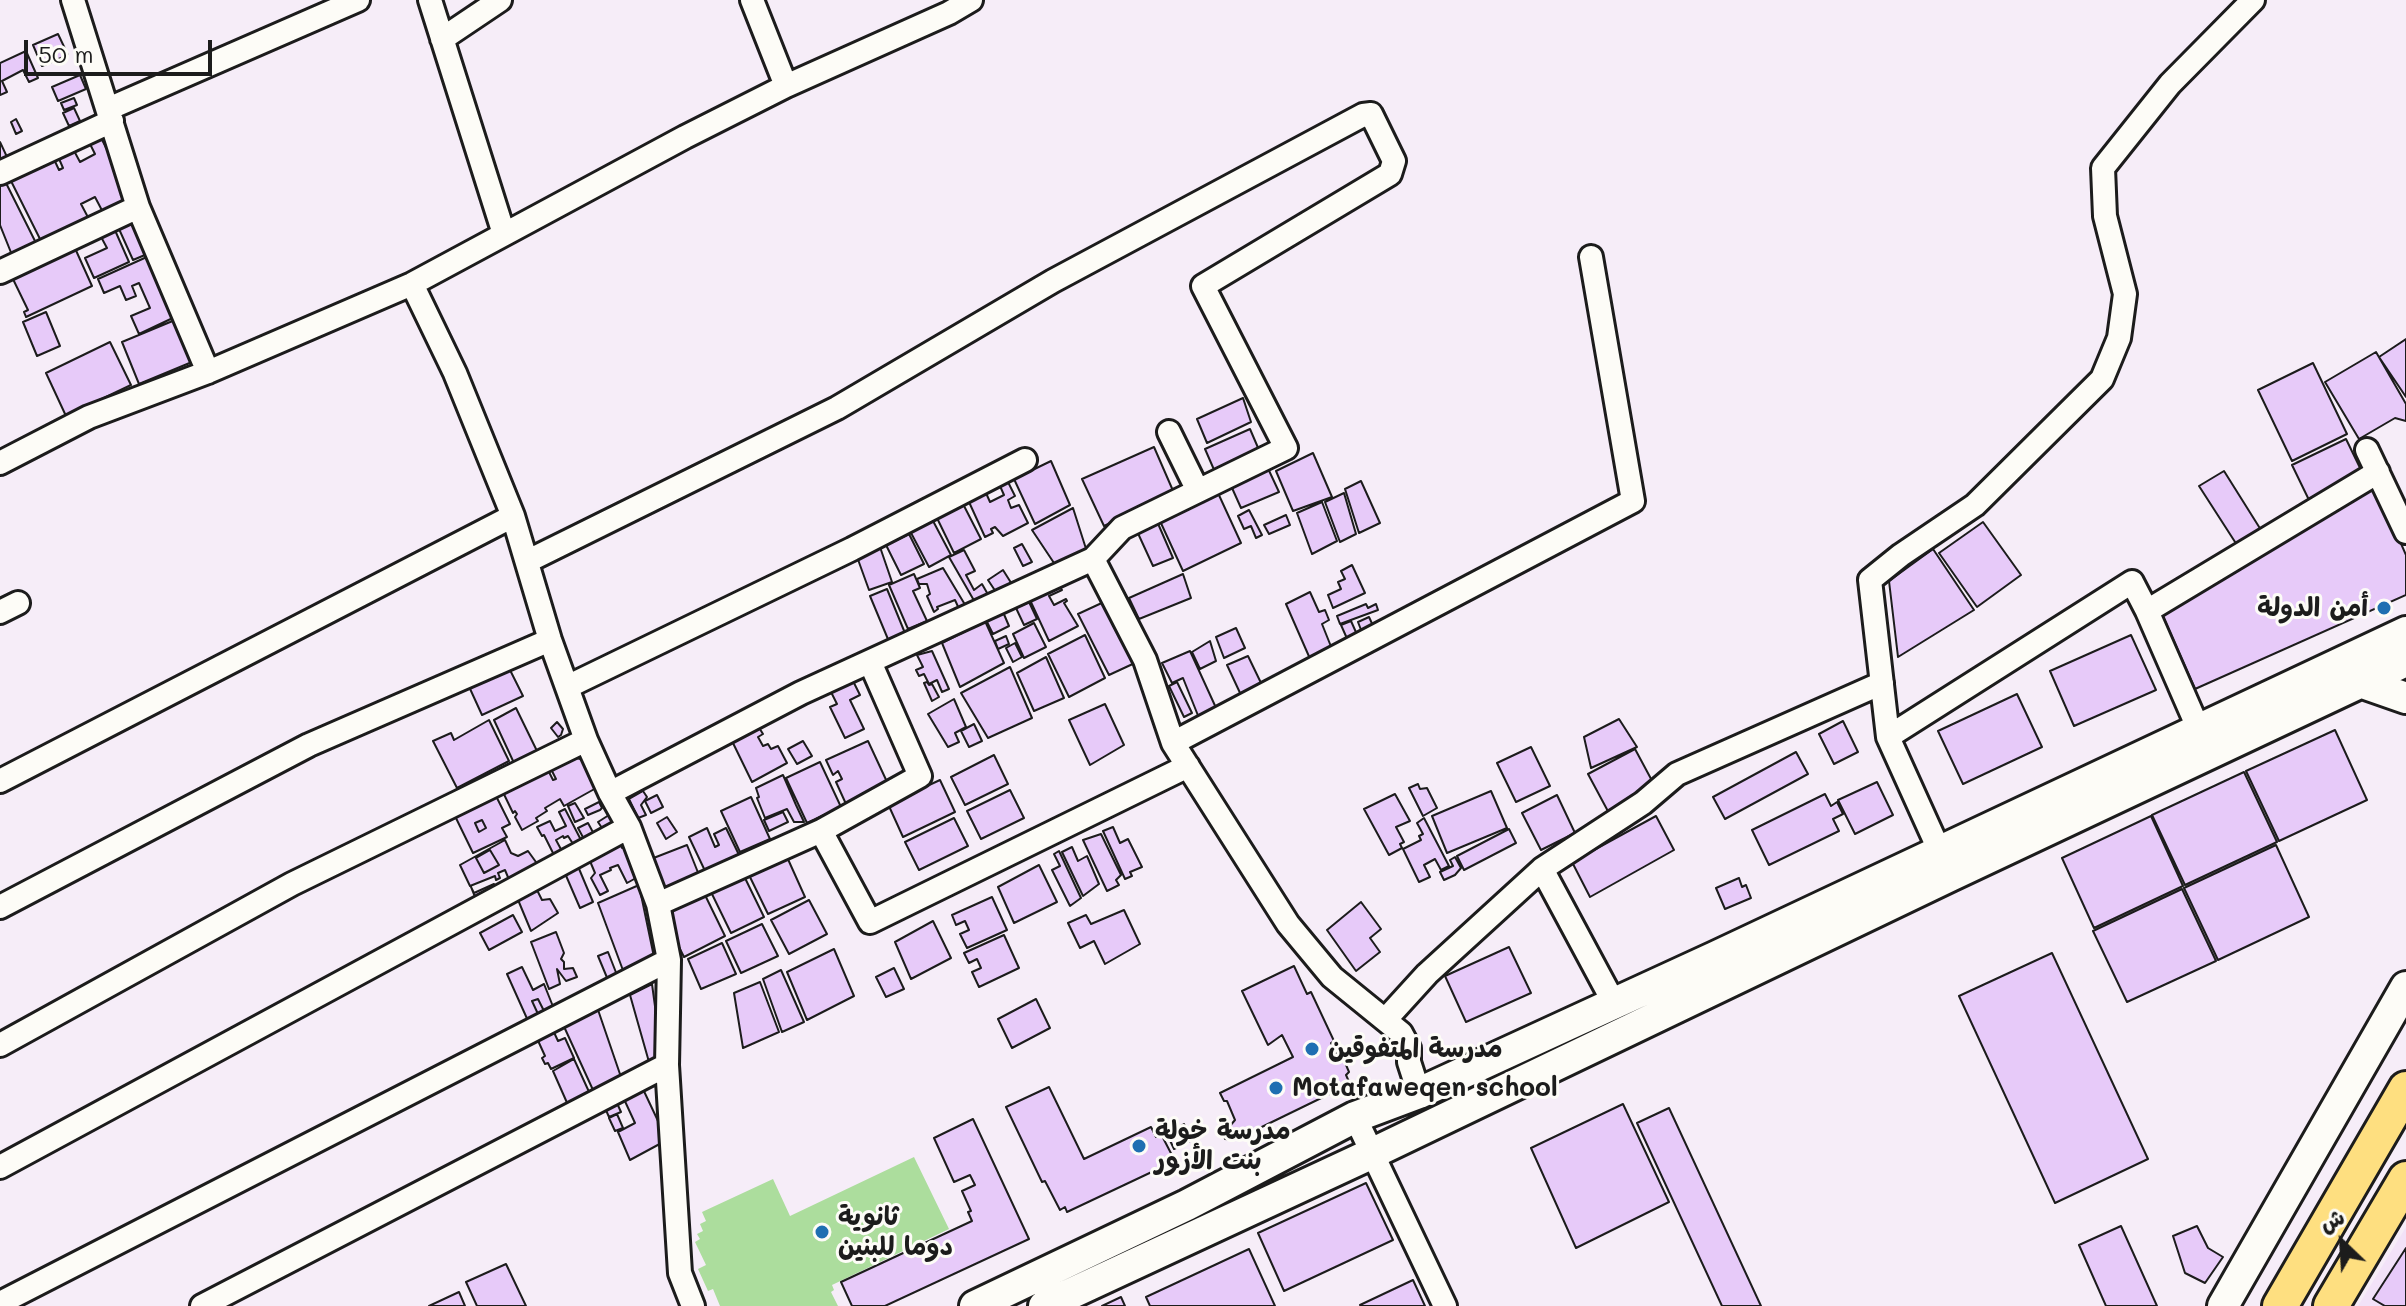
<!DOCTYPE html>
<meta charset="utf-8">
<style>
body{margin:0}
#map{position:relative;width:2406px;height:1306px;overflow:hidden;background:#f6edf8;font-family:Mali,"Playpen Sans Arabic",sans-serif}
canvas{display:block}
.north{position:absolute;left:2302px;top:1202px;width:80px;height:80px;-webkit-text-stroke:6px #fdfcf7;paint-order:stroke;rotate:335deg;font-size:22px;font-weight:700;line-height:32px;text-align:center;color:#1c1c1c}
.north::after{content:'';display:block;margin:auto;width:28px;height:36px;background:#1c1c1c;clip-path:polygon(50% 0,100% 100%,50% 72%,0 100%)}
.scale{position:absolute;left:24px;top:40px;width:188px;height:36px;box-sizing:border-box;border:4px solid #1c1c1c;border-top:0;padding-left:10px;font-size:24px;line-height:28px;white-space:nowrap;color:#1c1c1c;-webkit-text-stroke:6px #fdfcf7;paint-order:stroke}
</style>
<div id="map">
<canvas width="2406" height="1306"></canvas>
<div class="north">ش</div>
<div class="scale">50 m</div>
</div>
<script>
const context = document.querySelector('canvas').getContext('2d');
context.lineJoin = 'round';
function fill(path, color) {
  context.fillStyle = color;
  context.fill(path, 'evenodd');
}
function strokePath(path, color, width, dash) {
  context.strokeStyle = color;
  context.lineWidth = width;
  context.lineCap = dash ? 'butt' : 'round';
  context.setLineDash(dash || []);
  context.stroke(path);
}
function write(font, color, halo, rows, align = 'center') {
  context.font = font + ' Mali,"Playpen Sans Arabic",sans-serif';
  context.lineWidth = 6;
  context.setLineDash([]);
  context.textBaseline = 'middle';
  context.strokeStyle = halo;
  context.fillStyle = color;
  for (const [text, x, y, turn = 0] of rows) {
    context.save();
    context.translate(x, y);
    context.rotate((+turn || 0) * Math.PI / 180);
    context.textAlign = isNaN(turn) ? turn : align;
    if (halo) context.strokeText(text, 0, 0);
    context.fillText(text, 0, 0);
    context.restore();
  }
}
const built = new Path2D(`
 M2406,1227V1306H2358Z`);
const green = new Path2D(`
 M914,1157L949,1229L832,1285L834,1290L831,1292L838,1306H720L713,1289L708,1291L698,1269L706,1265L695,1242L700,1239L697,1234L703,1231L700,1224L706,1221L702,1212L773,1179L790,1216Z`);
const building = new Path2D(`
 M58,34L68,55L42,66L33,45Z
 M26,51L38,78L29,82L23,70L2,81L7,92L0,95V63Z
 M80,75L86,89L58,101L52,87Z
 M74,98L77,105L64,110L61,103Z
 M74,108L80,121L69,126L63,113Z
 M16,119L22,131L16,134L11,122Z
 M98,132L136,206L107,220L95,197L81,204L91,223L44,247L9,177L52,155L59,170L63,168L57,154L72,147L80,162L95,154L87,138Z
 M0,142L7,157L0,161Z
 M4,179L38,247L14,260L0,225V181Z
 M138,220L152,252L133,260L119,229Z
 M114,228L129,262L94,278L85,258L107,248L100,235Z
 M74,246L92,286L26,317L24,312L28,310L11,275Z
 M149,256L177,316L139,334L131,316L150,308L139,283L132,286L136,296L126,300L120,286L104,293L98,279Z
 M46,312L60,346L37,356L23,322Z
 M175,320L192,362L139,384L122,342Z
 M2406,339V397L2379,357Z
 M110,342L131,385L66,416L46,373Z
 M2376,352L2406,404V421L2395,418L2359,439L2325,382Z
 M2313,363L2347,434L2292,461L2258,390Z
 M1243,398L1251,422L1207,443L1197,419Z
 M1250,429L1259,450L1215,472L1205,449Z
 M2346,439L2363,474L2309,500L2292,465Z
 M1154,447L1174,493L1104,526L1082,479Z
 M1313,453L1332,497L1293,511L1276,471Z
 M1051,461L1070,505L1035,524L1014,479Z
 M1265,462L1279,492L1241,508L1228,479Z
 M2224,471L2261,530L2237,545L2199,486Z
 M1361,481L1380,523L1359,533L1345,489Z
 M1008,482L1015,496L1008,500L1011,508L1019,505L1028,523L1003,536L995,527L991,529L993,533L985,537L969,502L986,493L990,502L1004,495L1000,486Z
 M2374,482L2406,555V595L2195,689L2161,612Z
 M1218,493L1241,543L1183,571L1160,521Z
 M1344,493L1356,534L1340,542L1325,502Z
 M962,502L981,539L954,553L936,516Z
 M1322,502L1337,541L1312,554L1297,513Z
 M1073,508L1088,555L1058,569L1032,530Z
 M1249,510L1262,535L1256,538L1251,526L1244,529L1238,516Z
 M1286,515L1290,525L1269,534L1264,525Z
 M932,519L951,555L929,567L910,531Z
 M1156,519L1173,558L1153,566L1136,529Z
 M1983,522L2021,575L1977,607L1939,553Z
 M909,534L924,564L901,575L886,545Z
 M1022,544L1032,562L1023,566L1014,548Z
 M880,547L892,582L869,590L856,554Z
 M1933,549L1974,610L1898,657L1889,581Z
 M964,550L975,571L966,575L974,590L982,584L990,598L976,604L949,557Z
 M1352,565L1365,593L1333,608L1328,595L1341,589L1338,582L1345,579L1341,571Z
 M943,568L967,608L960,611L955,600L937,607L938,609L934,612L927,596L930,594L927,584H919L917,579Z
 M1003,570L1015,589L1000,598L988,580Z
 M914,574L920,588L913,591L927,621L908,629L889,585Z
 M1183,574L1191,598L1139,619L1129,598Z
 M1058,584L1062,590L1049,596L1054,605L1066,599L1067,601L1064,603L1078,626L1049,641L1030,600Z
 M887,589L907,638L890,644L870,596Z
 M1310,592L1319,612L1325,610L1329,620L1322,624L1332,649L1311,661L1286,604Z
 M1106,601L1137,662L1109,675L1078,614Z
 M1029,602L1037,619L1024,625L1016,608Z
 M1366,604L1368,608L1376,604L1378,610L1340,624L1337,616Z
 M1003,612L1009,626L993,634L986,620Z
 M1369,617L1375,630L1363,635L1358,622Z
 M985,621L1004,663L960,687L942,643Z
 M1351,621L1359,639L1349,643L1341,625Z
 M1034,623L1046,647L1024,658L1013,634Z
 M1236,628L1245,648L1224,658L1216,637Z
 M1085,635L1105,678L1069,697L1048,654Z
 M2131,635L2156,690L2074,726L2050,671Z
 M1006,636L1009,644L998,649L995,641Z
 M1210,641L1216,661L1200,669L1192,652Z
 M1015,643L1022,657L1013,662L1006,648Z
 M932,651L949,689L942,692L937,680L929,684L924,674L919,676L916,670L923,667L917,655Z
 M1190,651L1217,710L1199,718L1183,678L1172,683L1162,663Z
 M1248,656L1262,685L1241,695L1227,665Z
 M1046,657L1064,698L1034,711L1017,673Z
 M506,662L523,696L482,715L466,680Z
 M1010,667L1032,718L988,738L961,693Z
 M851,677L860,695L850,700L864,729L845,738L830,707L837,704L829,688Z
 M927,682L929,685L932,684L939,697L932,701L924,683Z
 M1177,682L1192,713L1184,717L1169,686Z
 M2017,694L2042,747L1963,784L1938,731Z
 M954,699L966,727L955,733L959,742L948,747L928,714Z
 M1105,704L1124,745L1090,765L1069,720Z
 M516,708L537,751L514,763L494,720Z
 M1619,719L1637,747L1591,768L1584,737Z
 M489,720L509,761L457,788L433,741L451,733L454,740Z
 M1843,721L1858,752L1834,764L1819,734Z
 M557,722L563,729L561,735L558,737L551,728Z
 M974,724L982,741L969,747L961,731Z
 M758,726L763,734L758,737L763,746L768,744L771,749L778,746L787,763L752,782L732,741Z
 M2335,730L2367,800L2279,841L2246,771Z
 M803,741L812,756L797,764L788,749Z
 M868,741L888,784L846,804L836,782L842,779L838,771L833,775L826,760Z
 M1531,747L1550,786L1516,802L1497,763Z
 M1635,749L1657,790L1610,815L1588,774Z
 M1796,752L1808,774L1725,819L1713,797Z
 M994,755L1008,784L965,805L951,777Z
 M567,756L585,760L598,787L564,806L560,799L545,808L547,811L536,818L538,821L522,830L515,817L517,814L515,811L513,813L500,786L548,770L553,780L556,779L548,763Z
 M820,762L841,807L807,823L786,778Z
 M2244,772L2277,842L2185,885L2152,815Z
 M783,775L796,805L804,822H794L787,809L765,818L757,798L759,797L756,788Z
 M940,780L955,812L903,837L888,804Z
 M1877,782L1893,815L1855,834L1838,800Z
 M1418,784L1420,789L1427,788L1437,808L1423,816L1409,788Z
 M1010,790L1024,818L981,839L967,811Z
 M643,791L647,797L641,805L646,815L638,818L629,799Z
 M1491,791L1507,828L1447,853L1432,816Z
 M494,792L510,824L502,828L507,837L473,853L454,814ZM482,820L486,828L479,832L475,823Z
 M1395,794L1410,821L1396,827L1404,842L1400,844L1402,848L1389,855L1364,809Z
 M1825,794L1831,806L1837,802L1843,814L1833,819L1839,831L1769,865L1752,830Z
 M657,795L663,807L651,813L645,801Z
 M1557,795L1575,833L1541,850L1522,813Z
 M751,797L770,839L740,852L721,811Z
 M599,802L602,808L600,810L588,815L585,809Z
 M575,803L584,818L575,822L568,806Z
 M565,809L582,842L575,847L568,836L564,838L563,836L556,840L563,853L555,857L544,835L542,836L537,827L550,821L555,831L566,826L559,812Z
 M783,812L788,822L769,831L764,820Z
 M609,815L615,825L604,831L598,822Z
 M1656,816L1674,850L1590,897L1572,862Z
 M2151,816L2183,886L2094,928L2062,858Z
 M667,817L677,832L666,839L657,823Z
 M954,818L968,846L919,870L905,842Z
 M1424,818L1449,866L1441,870L1435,859L1424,865L1430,877L1419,882L1403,849L1421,840L1419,836L1423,834L1417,823Z
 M482,820L486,828L479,832L475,823Z
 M588,823L595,836L585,841L578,828Z
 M1113,827L1120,843L1128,839L1142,867L1130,872L1132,876L1125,879L1103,831Z
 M707,828L715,847L719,845L714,834L726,828L740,857L706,873L689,837Z
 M1509,829L1516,843L1464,870L1457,856Z
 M1101,834L1121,875L1116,880L1119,885L1107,891L1083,840Z
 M505,840L511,853L518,856L528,851L541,869L477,902L471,887L474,893L494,884L496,888L510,882L505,870L498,873L500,878L496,880L495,876L470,886L460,865ZM490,850L499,865L484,873L476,858Z
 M619,840L622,848L626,847L636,878L627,883L618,865L610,868L611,870L600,875L608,891L600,895L591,878L595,873L587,854Z
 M687,845L699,875L663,890L651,859Z
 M2276,845L2309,917L2218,960L2184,888Z
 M1072,847L1078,861L1087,856L1099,884L1083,896L1062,852Z
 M490,850L499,865L484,873L476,858Z
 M1059,851L1081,898L1070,906L1052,870L1060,866L1054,854Z
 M787,857L805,897L768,914L749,875Z
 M1455,857L1461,868L1455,875L1444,880L1440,872L1453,866L1450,860Z
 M577,864L593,902L580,908L564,871Z
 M1039,865L1057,902L1014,923L998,887Z
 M744,876L764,917L731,933L711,892Z
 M1739,878L1742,887L1746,885L1751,898L1725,909L1716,888Z
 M639,885L654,957L624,973L598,903Z
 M535,886L542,900L550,899L558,913L531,931L516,895Z
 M2182,889L2216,961L2127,1002L2093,931Z
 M705,895L725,936L684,957L663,915Z
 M992,897L1007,930L967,948L960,934L969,930L965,921L956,925L952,915Z
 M809,900L827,934L789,954L771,920Z
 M1361,902L1381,929L1370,938L1380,952L1356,971L1327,930Z
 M1124,910L1140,944L1105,964L1094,941L1080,948L1068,923L1086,915L1091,924Z
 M513,915L522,932L489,950L480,933Z
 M933,921L951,958L911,979L895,942Z
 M762,924L778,956L741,973L726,941Z
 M556,932L564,953L561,959L564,962V969L573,968L577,977L566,981L557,969L560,984L549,989L531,942Z
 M1004,935L1019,968L979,987L972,972L981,968L977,959L969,963L964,953Z
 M722,943L736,974L701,989L688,959Z
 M1509,947L1531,993L1466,1022L1445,976Z
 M834,949L854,996L807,1020L787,972Z
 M608,952L617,975L608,980L598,956Z
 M2052,953L2148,1159L2055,1203L1959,996Z
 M1294,966L1307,994L1311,992L1334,1041L1331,1043L1337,1055L1341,1053L1349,1072L1346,1075L1350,1084L1235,1140L1225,1139L1223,1134L1235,1120L1227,1101H1224L1220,1093L1293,1057L1282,1035L1268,1045L1242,991Z
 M522,967L533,990L544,984L554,1009L529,1023L507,974ZM538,999L544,1011L538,1014L532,1001Z
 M894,968L904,989L886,997L876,977Z
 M781,970L804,1022L782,1032L763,979Z
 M760,982L779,1032L743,1048L734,993Z
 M652,984L662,1058L649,1062L630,995Z
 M538,999L544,1011L538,1014L532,1001Z
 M1036,999L1050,1028L1012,1048L998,1019Z
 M596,1004L621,1077L593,1090L561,1020Z
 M552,1028L558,1041L565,1038L574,1058L551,1069L548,1063L545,1064L542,1058L545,1056L535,1034Z
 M574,1059L590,1094L568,1105L553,1071Z
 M642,1087L667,1140L630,1160L618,1132L635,1123L623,1097Z
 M1049,1087L1084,1159L1151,1127L1156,1137L1161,1134L1175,1161L1067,1212L1065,1207L1060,1210L1045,1181L1042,1182L1006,1107Z
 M616,1101L621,1112L609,1117L605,1108Z
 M1623,1104L1669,1202L1576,1248L1531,1148Z
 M1669,1108L1761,1306H1722L1637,1123Z
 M617,1114L623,1128L615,1131L609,1118Z
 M973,1119L1029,1239L885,1306H852L841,1282L972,1221L968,1212L971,1211L962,1191L975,1185L970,1175L954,1182L934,1138Z
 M1184,1124L1192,1140L1174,1149L1167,1134Z
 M1366,1183L1393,1240L1284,1291L1258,1233Z
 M2121,1226L2157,1306H2106L2079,1245Z
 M2197,1226L2208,1248L2223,1257L2205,1283L2185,1273L2173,1236Z
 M2406,1248V1306H2385L2373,1299Z
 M1249,1249L1275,1306H1150L1146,1297Z
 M506,1264L526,1306H477L466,1282Z
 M1413,1280L1425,1306H1361L1360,1305Z
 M459,1292L465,1306H429Z
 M1121,1297L1125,1306H1102Z`);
const minor = new Path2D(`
 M73,0L138,207L208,372
 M430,0L504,234
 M752,0L786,86
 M442,39L500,0
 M108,109L358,0
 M0,173L112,121
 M0,272L138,207
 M412,284L455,373L513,516L550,640L586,740L610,793L629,827L658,904L669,960L667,1065L680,1273L693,1306
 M1169,432L1198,491
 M2367,450L2406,532
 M0,463L89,417L208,372L412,284L685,137L786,86L949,13L971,0
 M1093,559L1145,660L1173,743
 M528,561L837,408L1053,281L1363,115L1371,114L1394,161L1390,174L1203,286L1286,448L1122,528L1093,559L801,693L610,793
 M0,612L18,603
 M567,687L852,549L1025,460
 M2199,730L2147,611L2378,472
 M1888,737L2132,582L2147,611
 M0,781L513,516
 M821,831L920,776L870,662
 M1945,863L1888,737L1870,580L1901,555L1975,505L2102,379L2119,338L2125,294L2105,216L2103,168L2170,84L2253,0
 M1542,869L1614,1003
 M658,904L821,831L870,922L1188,766
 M0,907L309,745L550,640
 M1386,1019L1427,974L1542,869L1643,803L1677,774L1882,683
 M0,1045L292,884L586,740
 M1419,1093L1409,1062V1048L1401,1033L1332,977L1288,924L1173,743L1633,501L1591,257
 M1355,1117L1445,1306
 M0,1167L629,827
 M0,1303L669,960
 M202,1306L667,1065`);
const secondary = new Path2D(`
 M2363,683L2406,698
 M975,1306L1187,1205L1355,1117L1419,1093L1715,957L2406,632
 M1044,1306L1373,1153L1950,876L2406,661
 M2223,1306L2406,987`);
const primary = new Path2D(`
 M2280,1306L2406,1089
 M2331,1306L2406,1179`);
const markers = [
 [2384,608,8,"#1f6fb2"],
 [1312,1049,8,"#1f6fb2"],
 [1276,1088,8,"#1f6fb2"],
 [1139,1146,8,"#1f6fb2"],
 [822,1232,8,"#1f6fb2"]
];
const poiNames = [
 ["أمن الدولة",2368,608,"right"],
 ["مدرسة المتفوقين",1328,1049],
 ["Motafaweqen school",1292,1088],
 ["مدرسة خولة",1155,1131],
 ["بنت الأزور",1155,1161],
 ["ثانوية",838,1217],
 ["دوما للبنين",838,1247]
];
fill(built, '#f2e2f8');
fill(green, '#acdd9d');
fill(building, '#e7caf9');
strokePath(building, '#1c1c1c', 2);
strokePath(minor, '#1c1c1c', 28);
strokePath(secondary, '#1c1c1c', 36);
strokePath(primary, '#1c1c1c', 40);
strokePath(minor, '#fdfcf7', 22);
strokePath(secondary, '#fdfcf7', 30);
strokePath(primary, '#fedf80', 34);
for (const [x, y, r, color] of markers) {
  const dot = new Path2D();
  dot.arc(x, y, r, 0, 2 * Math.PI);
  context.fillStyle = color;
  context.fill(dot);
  strokePath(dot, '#fdfcf7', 3);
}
write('bold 26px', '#1c1c1c', '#fdfcf7', poiNames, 'left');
</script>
